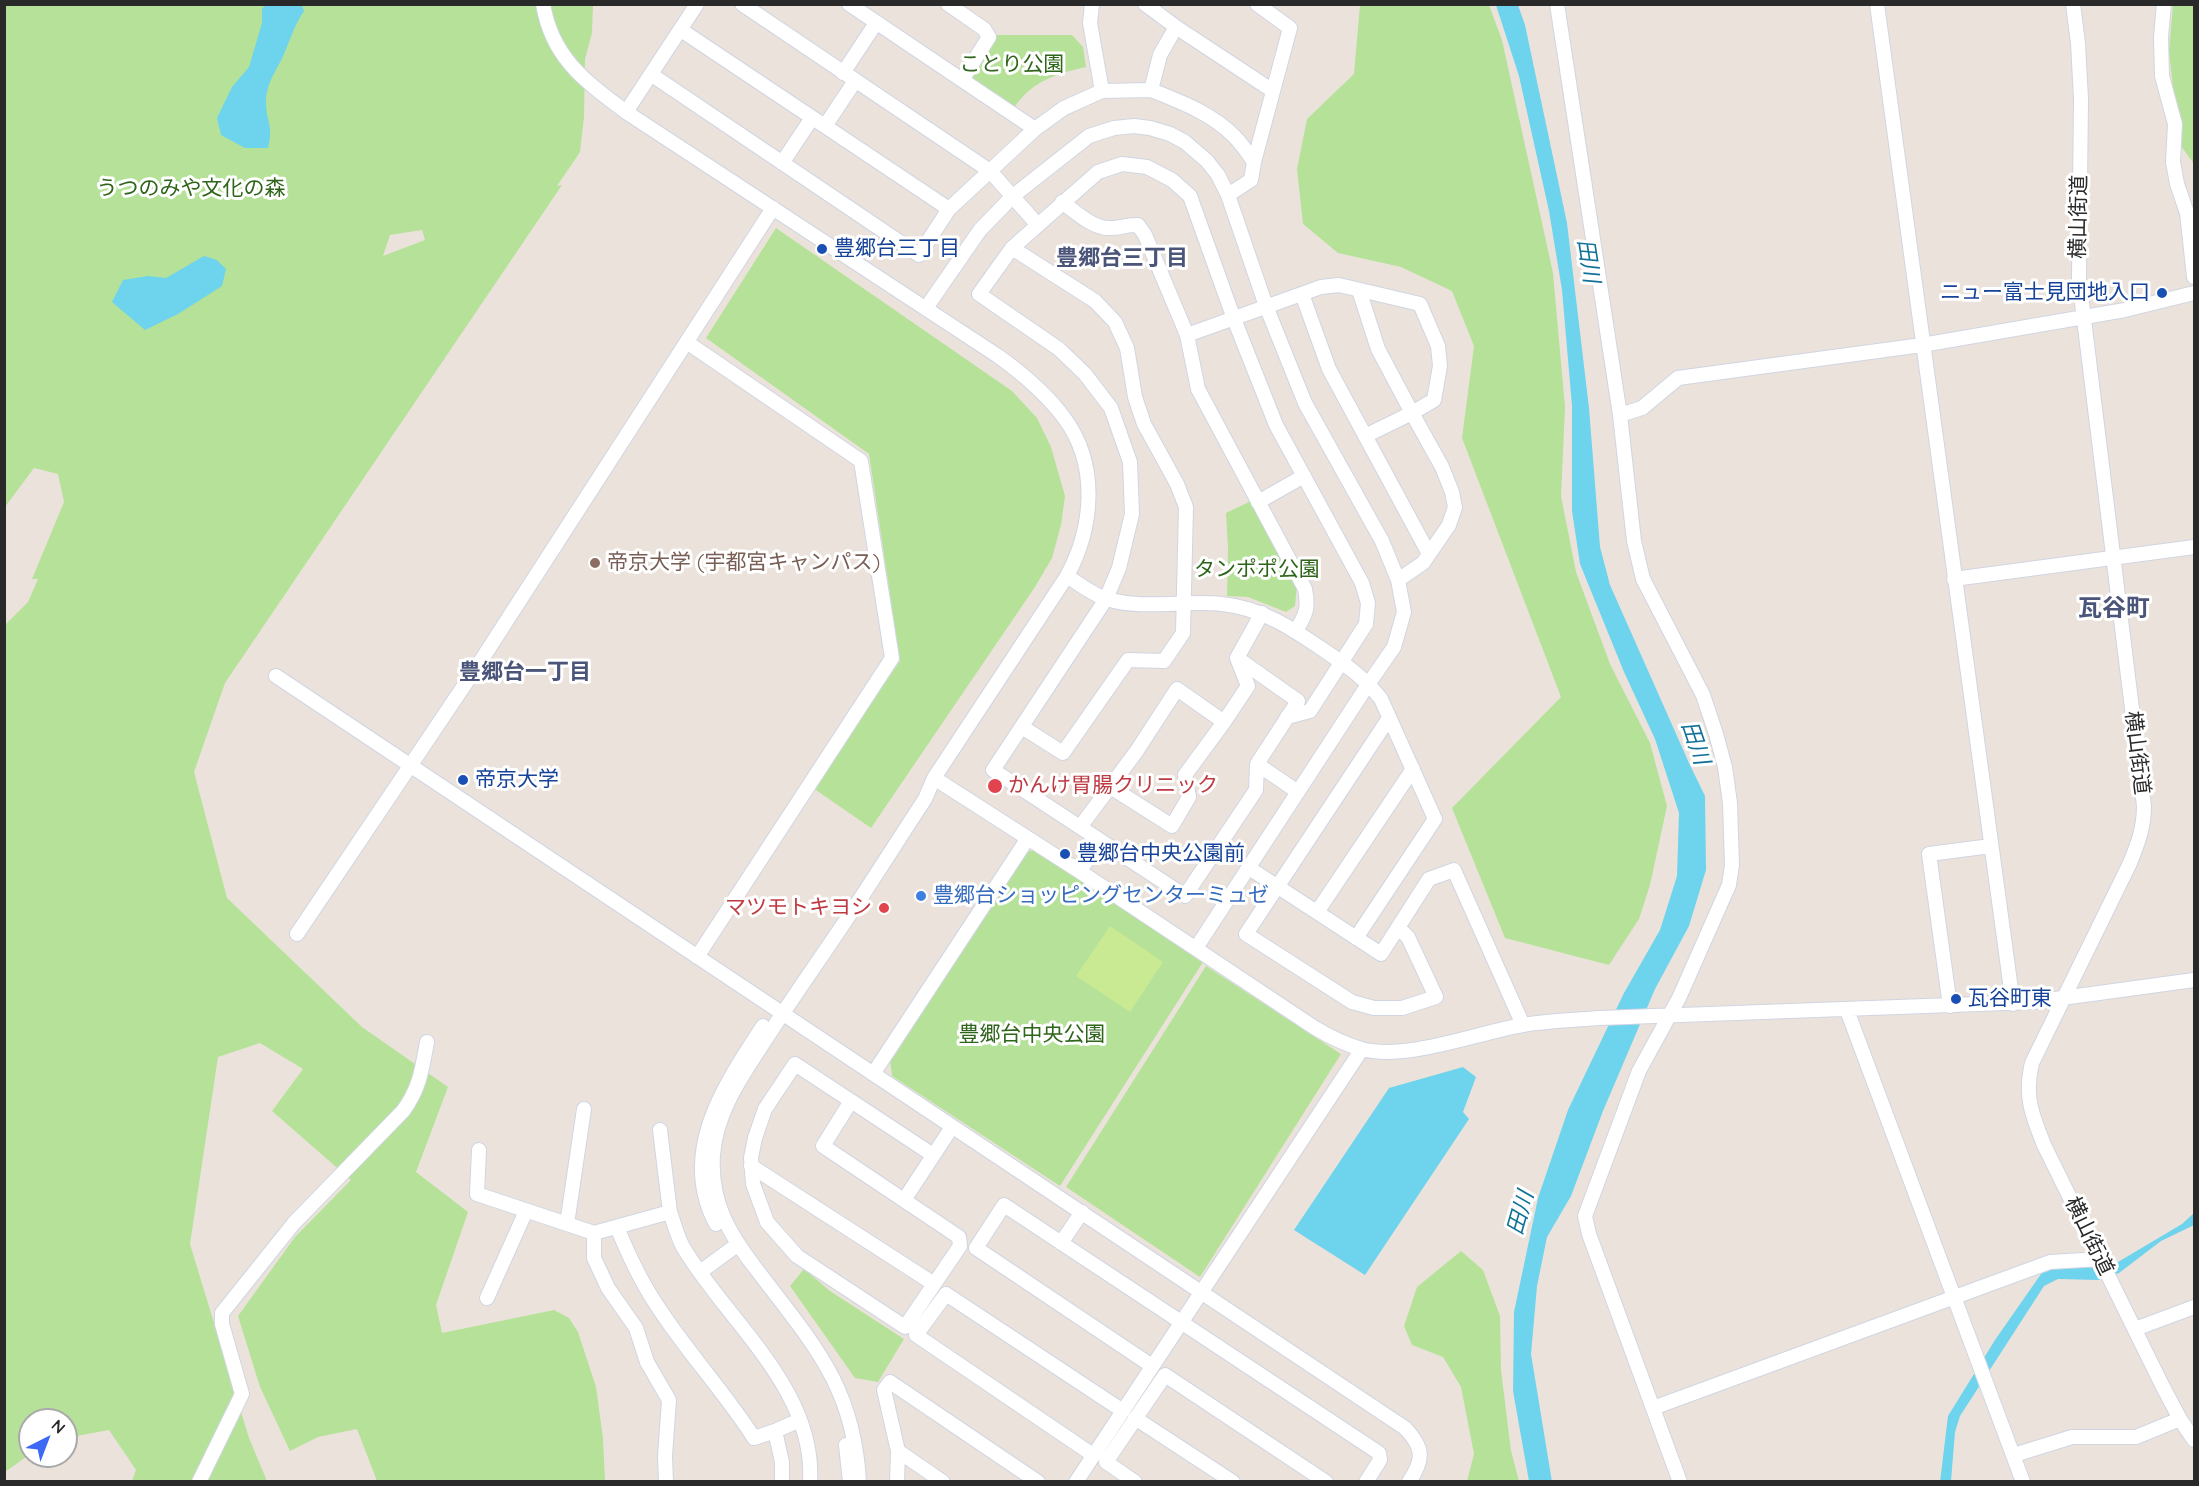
<!DOCTYPE html>
<meta charset="utf-8">
<style>
body{margin:0}
#map{position:relative;width:2199px;height:1486px;overflow:hidden;background:#ebe3db;font-family:Quicksand,sans-serif}
canvas{display:block}
.frame{position:absolute;inset:0;border:6px solid #292929;pointer-events:none}
.north{position:absolute;left:18px;top:1408px;width:60px;height:60px;box-sizing:border-box;background:#fff;border:2px solid #a9a9a9;border-radius:50%;rotate:42deg;font-size:16px;font-weight:700;line-height:24px;text-align:center;color:#292929}
.north::after{content:'';display:block;margin:auto;width:21px;height:27px;background:#3c6af7;clip-path:polygon(50% 0,100% 100%,50% 72%,0 100%)}
</style>
<div id="map">
<canvas width="2199" height="1486"></canvas>
<div class="frame"></div>
<div class="north">N</div>
</div>
<script>
const context = document.querySelector('canvas').getContext('2d');
context.lineJoin = 'round';
function fill(path, color) {
  context.fillStyle = color;
  context.fill(path, 'evenodd');
}
function strokePath(path, color, width, dash) {
  context.strokeStyle = color;
  context.lineWidth = width;
  context.lineCap = dash ? 'butt' : 'round';
  context.setLineDash(dash || []);
  context.stroke(path);
}
function write(font, color, halo, rows, align = 'center') {
  context.font = font + ' Quicksand,"Noto Sans JP",sans-serif';
  context.lineWidth = 6;
  context.setLineDash([]);
  context.textBaseline = 'middle';
  context.strokeStyle = halo;
  context.fillStyle = color;
  for (const [text, x, y, turn = 0] of rows) {
    context.save();
    context.translate(x, y);
    context.rotate((+turn || 0) * Math.PI / 180);
    context.textAlign = isNaN(turn) ? turn : align;
    if (halo) context.strokeText(text, 0, 0);
    context.fillText(text, 0, 0);
    context.restore();
  }
}
const green = new Path2D(`
 M5,5H593L592,33L585,59L584,117L580,152L557,186L562,185L225,683L194,772L227,898L362,1027L448,1087L416,1172L468,1212L436,1305L442,1333L554,1310L569,1318L578,1332L596,1387L603,1438L605,1481H377L357,1429L318,1437L290,1451L260,1387L238,1316L295,1237L351,1180L272,1111L303,1069L260,1043L218,1057L190,1244L249,1438L267,1481H132L136,1470L109,1430L66,1438V1420H30V1454L5,1472V625L28,602L38,579H32L64,502L58,474L34,468L5,507ZM422,230L425,240L383,256L390,235Z
 M1360,5H1489L1502,40L1553,273L1565,407L1561,496L1576,572L1610,664L1650,743L1667,806L1650,885L1639,919L1609,965L1505,938L1452,808L1561,697L1462,438L1474,346L1452,291L1401,267L1338,253L1303,224L1297,169L1307,119L1354,74Z
 M2173,5H2194V164L2181,146L2174,97L2169,51Z
 M994,35H1072L1083,47L1086,67C1055,74 1032,81 1013,109L966,79Z
 M776,228L1012,391L1037,418L1051,447L1065,496L1061,525L1052,558L1035,587L871,828L813,788L900,661L869,454L706,338Z
 M1251,501L1297,584L1295,606L1286,612L1248,597L1227,596L1228,548L1226,513Z
 M1039,849L1203,962L1060,1186L892,1076L890,1060L1026,852Z
 M1206,966L1341,1054L1200,1277L1066,1187Z
 M1461,1251L1483,1270L1500,1316L1501,1370L1511,1451L1519,1481H1467L1474,1454L1461,1387L1443,1357L1412,1345L1404,1326L1417,1287Z
 M804,1269L830,1291L904,1339L878,1382L855,1378L790,1286Z`);
const pitch = new Path2D(`
 M1110,926L1163,962L1130,1012L1076,976Z`);
const water = new Path2D(`
 M266,4L302,5L304,11C293,28 292,36 284,54C277,70 266,83 266,102C266,122 274,125 268,148H245L221,135L217,118L232,87L249,67L262,23V9Z
 M1496,5H1518L1525,25L1567,223L1589,408L1600,547L1610,585L1689,763L1705,796L1706,870L1689,926L1655,989L1603,1111L1571,1196L1547,1237L1537,1286L1531,1354L1552,1482L1529,1481L1513,1391L1514,1312L1538,1198L1568,1110L1624,993L1660,930L1677,876L1679,813L1655,739L1624,672L1580,564L1572,511V406L1562,290L1549,211L1519,76Z
 M204,256L217,260L226,269L222,286L178,314L145,330L112,302L123,280L148,276L166,278Z
 M1463,1067L1476,1077L1463,1112L1469,1119L1365,1275L1294,1230L1389,1088Z
 M2194,1213V1225L2192,1226L2161,1241L2119,1273L2098,1280L2058,1279L2044,1286L1960,1416L1955,1432L1951,1481L1940,1482L1948,1416L1995,1340L2041,1274L2053,1267L2068,1265L2098,1268L2118,1262L2182,1224Z`);
const minor = new Path2D(`
 M543,4C552,58 585,81 626,112L998,356C1023,374 1047,394 1065,419C1099,466 1093,528 1067,576L934,778L925,799C896,843 868,888 838,932C813,969 787,1006 762,1045C740,1079 716,1113 713,1155C710,1202 729,1234 757,1270C812,1343 854,1385 859,1482
 M742,4L990,171L1037,224
 M849,4L962,80
 M948,4L984,29L989,37L962,80L1035,129
 M1092,4L1090,23L1102,91
 M1145,4L1176,27
 M1557,4L1620,415L1634,541L1643,579L1703,695L1716,734L1725,767L1730,803L1732,865L1729,885L1679,998L1639,1071L1585,1216L1589,1234L1680,1482
 M1877,4L2013,1004
 M2073,4L2078,43L2081,99L2079,279L2144,806C2144,828 2138,843 2130,863L2032,1063C2024,1096 2032,1115 2044,1145L2162,1385L2180,1419L2194,1440
 M2164,4L2161,37L2162,76L2175,124L2173,162L2177,184L2187,213L2194,277
 M681,30L949,209
 M843,73L876,23
 M652,75L919,255L949,209L1035,129L1064,108L1102,91L1151,90
 M626,112L697,4
 M825,126L855,81
 M1254,162L1290,28L1257,4
 M782,163L812,118
 M1228,195L1251,180L1254,162C1248,153 1241,143 1234,136C1211,113 1181,102 1151,90L1160,55L1176,27L1273,91
 M1062,202C1076,212 1092,228 1109,228C1119,229 1127,224 1138,225L1145,235L1187,335L1198,389L1305,589C1309,608 1306,614 1296,631
 M1012,248L1095,301L1115,322L1127,348L1135,397L1144,424L1177,484L1186,507L1183,633L1164,661L1128,660L1063,753L1022,727
 M1359,290L1378,349L1412,413L1365,436
 M1302,294L1329,369L1429,554
 M926,308L980,230L1013,196L1089,136L1114,128L1134,126L1150,128L1170,134L1185,142L1207,161L1218,175L1228,195L1266,306L1305,403L1382,541L1398,580L1404,612L1394,647L1369,683L1196,948
 M1187,335L1321,287L1339,285L1420,304L1438,346L1440,366L1434,400L1412,413L1442,467L1452,492L1455,507L1449,525L1423,563L1398,580
 M688,343L861,461L892,658L697,957
 M1620,415L1642,408L1678,378L1922,345L2125,310L2194,293
 M1258,502L1304,476
 M1067,576C1079,584 1093,595 1107,599C1142,610 1185,600 1222,604C1262,608 1293,629 1325,651C1347,666 1365,678 1381,699L1435,819L1356,938
 M1954,579L2194,547
 M1237,658L1298,701L1257,764L1256,790L1185,896L993,770L1106,599L1119,568L1132,514L1130,462L1111,408L1085,374L1059,349L979,294L1012,248L1098,172L1122,164L1147,167L1172,180L1190,196L1234,319L1276,425L1362,583L1368,603L1366,624L1310,711L1287,717
 M276,676L1405,1428C1423,1447 1425,1458 1409,1482
 M1389,718L1246,934L1352,1002L1374,1008H1402L1436,997L1408,937L1398,928
 M1257,764L1298,792
 M934,778L1079,871L1315,1028C1330,1037 1345,1044 1361,1049C1407,1061 1476,1033 1523,1025C1548,1021 1574,1020 1600,1018L2033,1002L2194,980
 M1109,786L1172,826L1189,797L1185,775L1224,722
 M1080,827L1136,752L1177,689L1224,722L1248,686L1237,658L1262,613
 M1249,868L1381,954L1429,879L1454,870L1523,1025
 M1079,871L1101,842
 M1317,912L1413,769
 M297,934L482,659L773,208
 M1950,1006L1929,854L1991,846
 M1847,1010L2023,1482
 M873,1074L1028,838
 M851,1101L823,1146L959,1237L960,1246L905,1327L797,1256L767,1222L753,1184L751,1158L755,1138L765,1109L795,1064L933,1155
 M660,1130L670,1212
 M479,1150L477,1194L594,1233
 M751,1166L934,1284
 M904,1200L952,1127
 M567,1224L584,1109
 M716,1224C678,1152 724,1086 763,1026
 M617,1227C628,1254 640,1280 656,1304C686,1351 724,1391 754,1438L775,1431
 M1061,1243L1082,1212
 M700,1272L737,1245
 M487,1298L526,1211
 M2135,1329L2194,1307
 M1152,1366L976,1248L1004,1205L1379,1453L1380,1460L1366,1482
 M1653,1408L2050,1262L2101,1259
 M1135,1418L1233,1482
 M846,1445L850,1482
 M898,1451L943,1482
 M1093,1455L916,1335L946,1294L1123,1411
 M2014,1455L2072,1437H2136L2180,1419
 M199,1482L242,1394L222,1324V1313L294,1223L403,1111C420,1088 422,1069 427,1042
 M666,1482L665,1456L669,1400L647,1362L636,1328L608,1288L594,1258V1233L670,1212C674,1223 677,1236 683,1247C726,1320 816,1389 810,1482
 M782,1482V1462L775,1431L800,1420
 M897,1482L898,1451L884,1390L890,1382L1038,1482
 M1076,1482L1362,1049
 M1135,1482L1106,1462L1165,1375L1326,1482`);
const markers = [
 [822,249,6,"#1a4fb4"],
 [2162,293,6,"#1a4fb4"],
 [595,563,6,"#8d6e63"],
 [463,780,6,"#1a4fb4"],
 [995,786,8,"#e0444e"],
 [1065,854,6,"#1a4fb4"],
 [921,896,6,"#3f7fe0"],
 [884,908,6,"#e0444e"],
 [1956,999,6,"#1a4fb4"]
];
const parkNames = [
 ["ことり公園",1012,65],
 ["うつのみや文化の森",191,189],
 ["タンポポ公園",1257,570],
 ["豊郷台中央公園",1032,1035]
];
const streetNames = [
 ["横山街道",2079,217,-89],
 ["横山街道",2137,753,83],
 ["横山街道",2089,1236,64]
];
const transitNames = [
 ["豊郷台三丁目",834,249],
 ["ニュー富士見団地入口",2150,293,"right"],
 ["帝京大学",475,780],
 ["豊郷台中央公園前",1077,854],
 ["瓦谷町東",1968,999]
];
const educationNames = [
 ["帝京大学 (宇都宮キャンパス)",607,563]
];
const healthNames = [
 ["かんけ胃腸クリニック",1008,786],
 ["マツモトキヨシ",872,908,"right"]
];
const shopNames = [
 ["豊郷台ショッピングセンターミュゼ",933,896]
];
const neighbourhoodNames = [
 ["豊郷台三丁目",1122,258],
 ["豊郷台一丁目",525,672]
];
const waterNames = [
 ["田川",1588,261,81],
 ["田川",1695,743,71],
 ["田川",1521,1213,-74]
];
const quarterNames = [
 ["瓦谷町",2114,609]
];
fill(green, '#b5e298');
fill(pitch, '#cae993');
fill(water, '#6ed3ed');
strokePath(minor, '#d0d5e2', 16);
strokePath(minor, '#fff', 14);
for (const [x, y, r, color] of markers) {
  const dot = new Path2D();
  dot.arc(x, y, r, 0, 2 * Math.PI);
  context.fillStyle = color;
  context.fill(dot);
  strokePath(dot, '#fff', 2);
}
write('21px', '#2e651a', '#fff', parkNames);
write('21px', '#292929', '#fff', streetNames);
write('21px', '#164399', '#fff', transitNames, 'left');
write('21px', '#785e54', '#fff', educationNames, 'left');
write('21px', '#be3a42', '#fff', healthNames, 'left');
write('21px', '#366cbe', '#fff', shopNames, 'left');
write('bold 22px', '#4a5579', '#fff', neighbourhoodNames);
write('italic 22px', '#0f7197', '#fff', waterNames);
write('bold 24px', '#4a5579', '#fff', quarterNames);
</script>
